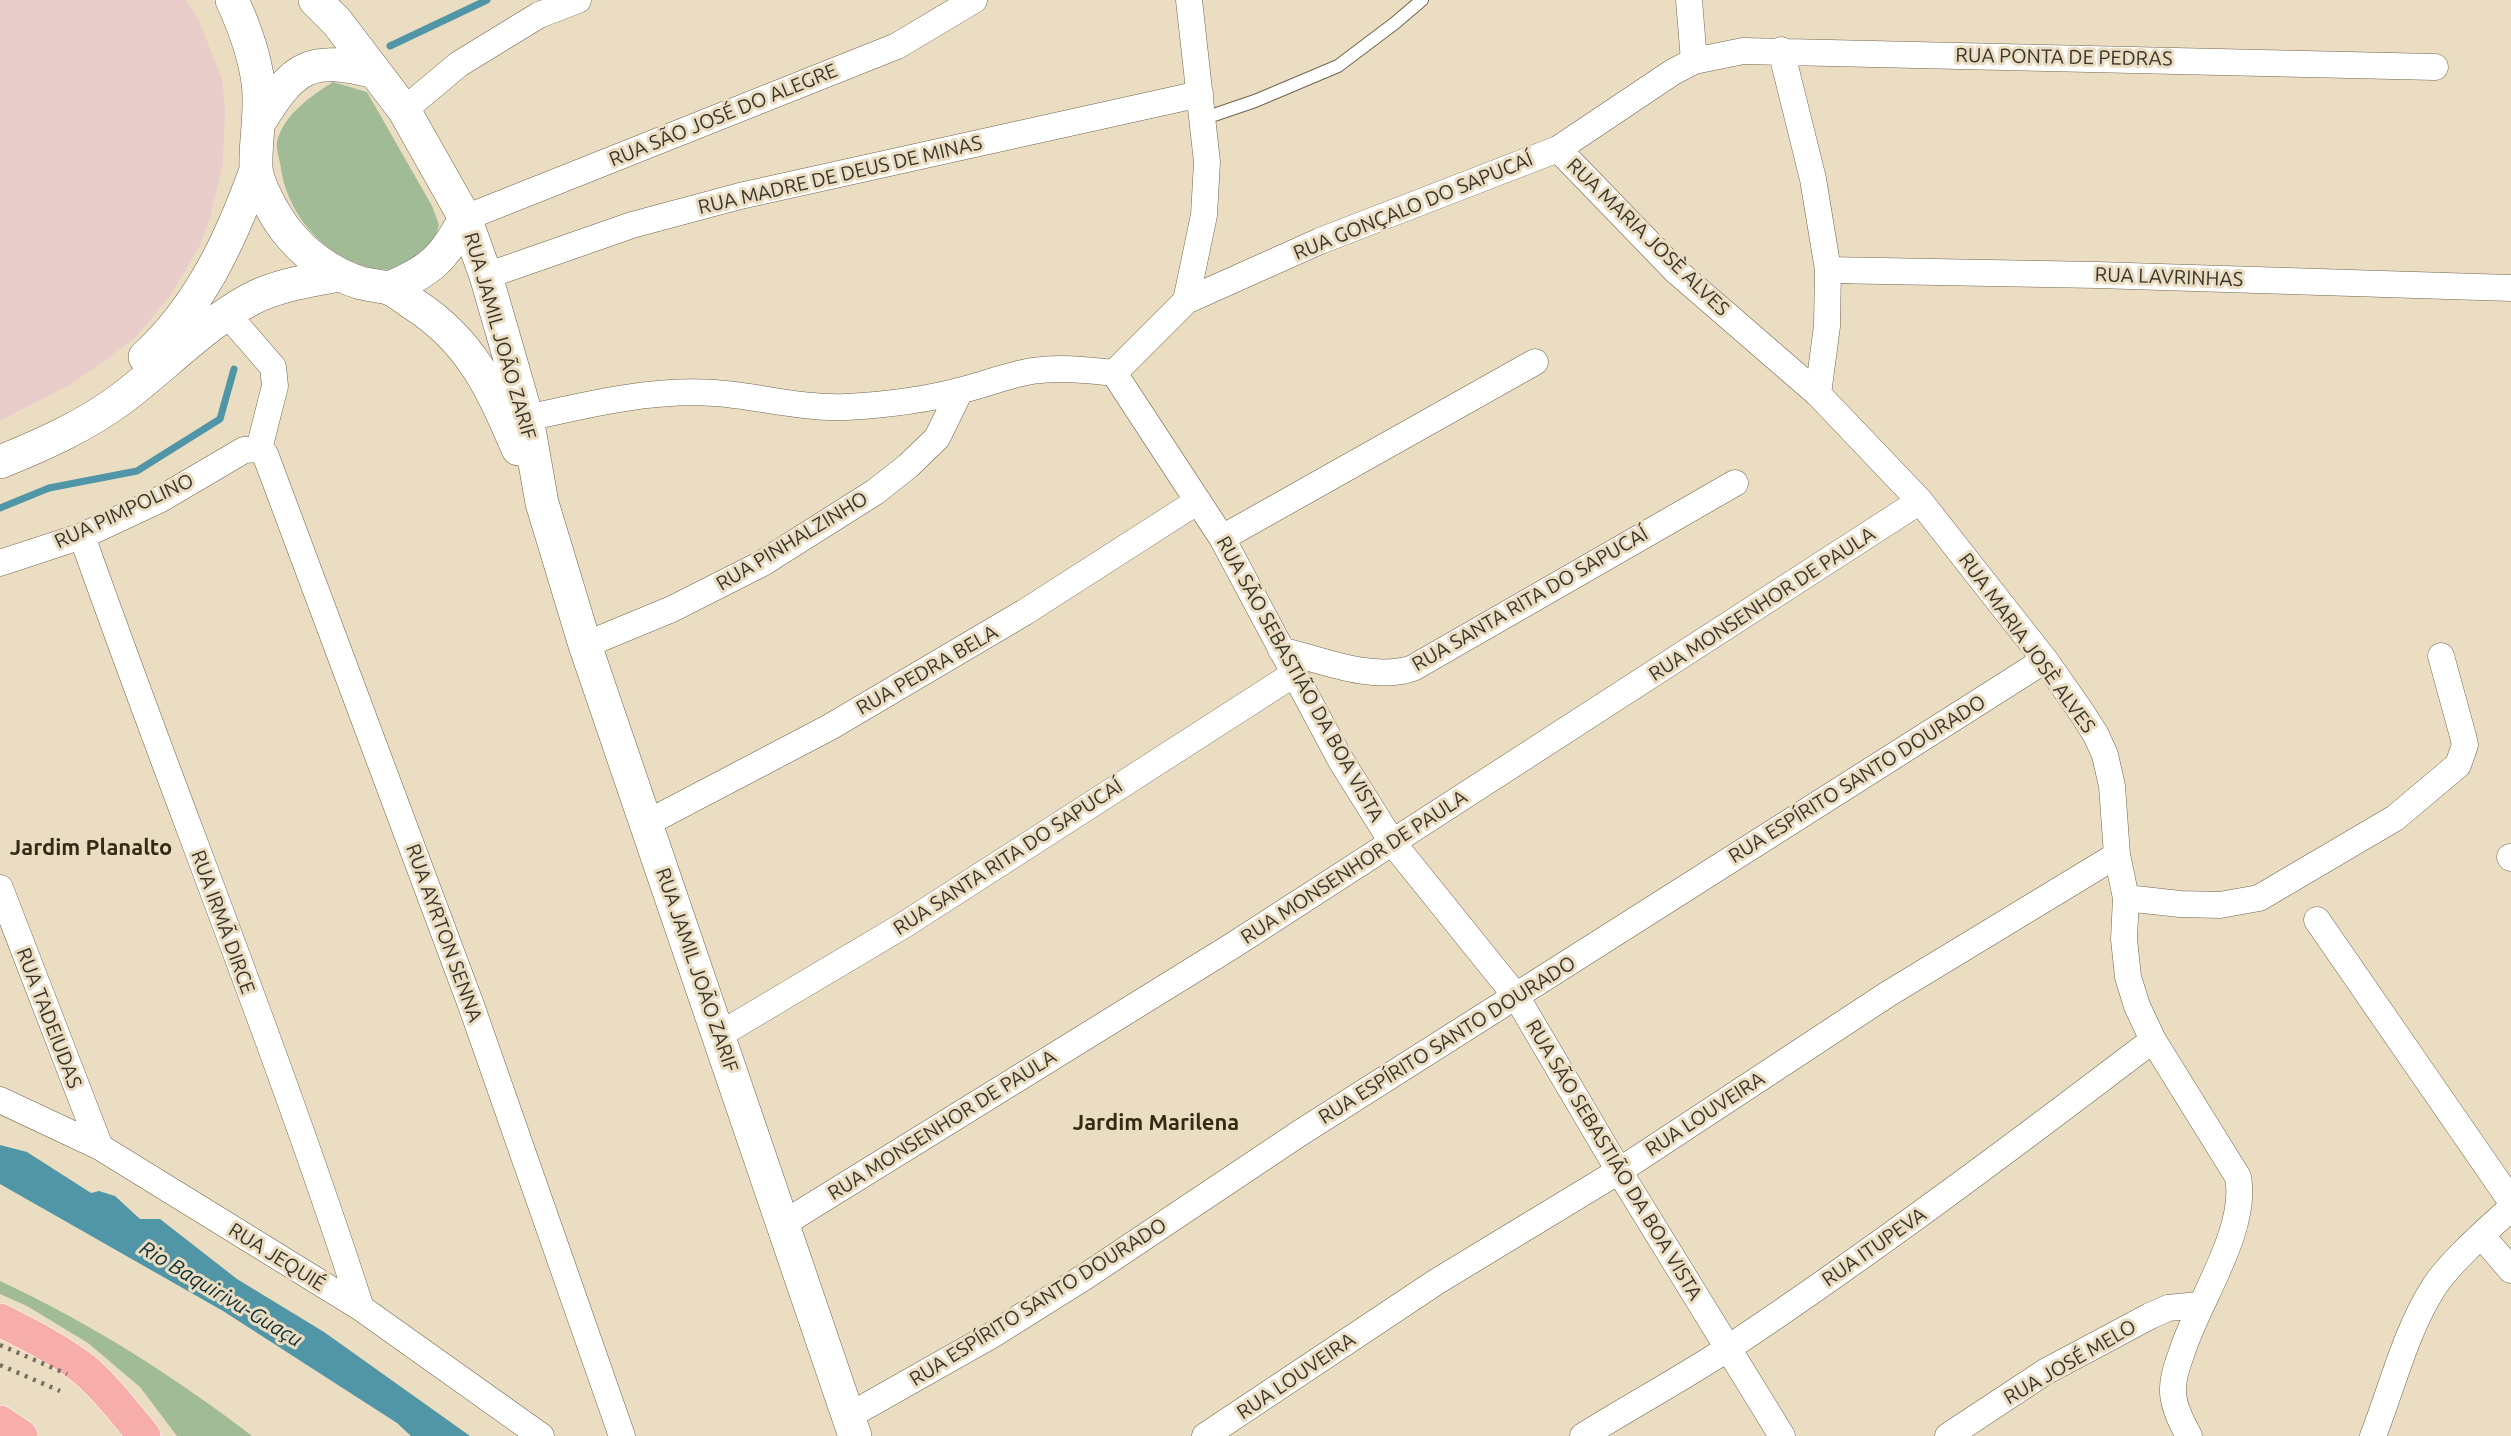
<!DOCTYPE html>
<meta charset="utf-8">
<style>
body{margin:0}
canvas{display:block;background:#eaddc2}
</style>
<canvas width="2511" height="1436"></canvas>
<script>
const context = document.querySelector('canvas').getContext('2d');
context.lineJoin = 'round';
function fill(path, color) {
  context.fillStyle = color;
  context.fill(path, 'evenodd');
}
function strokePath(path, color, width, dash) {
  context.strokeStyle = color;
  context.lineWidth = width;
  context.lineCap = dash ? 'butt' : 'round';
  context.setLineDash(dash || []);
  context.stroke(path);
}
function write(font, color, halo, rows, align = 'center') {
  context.font = font + ' Ubuntu,sans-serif';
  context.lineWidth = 6;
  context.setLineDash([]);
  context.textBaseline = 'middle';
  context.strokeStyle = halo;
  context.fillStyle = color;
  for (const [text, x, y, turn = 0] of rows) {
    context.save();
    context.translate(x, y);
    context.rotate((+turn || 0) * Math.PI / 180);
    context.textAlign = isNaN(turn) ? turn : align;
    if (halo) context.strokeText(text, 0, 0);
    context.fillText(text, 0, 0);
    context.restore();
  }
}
const industrial = new Path2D(`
 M0,0H186L198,18L222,80L225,107L223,163L210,218L200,245L171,295L134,339L103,362L71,384L0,421Z`);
const green = new Path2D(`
 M333,82L367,92L432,206L439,225L430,256C421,260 410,268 400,269C342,276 289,224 281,169C280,161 276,150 277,142C283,115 311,96 333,82Z
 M0,1281C90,1323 174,1376 252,1436H177L140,1387L88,1343L27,1306L0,1294Z`);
const water = new Path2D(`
 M0,1145L27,1152L91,1193L99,1191L115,1196L140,1219H160L237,1279L324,1332L470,1436H411L397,1423L223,1311L0,1184Z`);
const stream = new Path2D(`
 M390,46L487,0
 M0,508L49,488L137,471L220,419L234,369`);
const service = new Path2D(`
 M1202,119L1255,101L1338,66L1395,23L1422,0`);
const minor = new Path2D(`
 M1689,0L1694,61
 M1781,50L1813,179L1828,270L1827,326L1818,394
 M404,110L459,64L539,15L578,0
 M1558,149L1676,271L1818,394L1920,501L2045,660L2082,713L2096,735L2105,755L2112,786L2117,855L2126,898L2124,939L2128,977L2137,1006L2153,1040L2238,1177C2248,1229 2200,1298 2183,1349C2178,1363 2172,1378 2173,1393C2174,1408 2182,1423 2189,1436
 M465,218L897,46L974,0
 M1828,270L2097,275L2511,288
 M486,276L632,225L740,196L1200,94
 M1186,301L1320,241L1558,149L1673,72L1694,61L1743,51L2435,67
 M227,314L273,367L275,386L259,449
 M1114,373L1222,538L1340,759L1392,842L1516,996L1619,1171L1782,1436
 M1114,373L1186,301L1194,263L1204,215L1207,162L1189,0
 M527,418C589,404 651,389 715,393C758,396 802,409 846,407C884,405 926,400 962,390C986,384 1008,375 1032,371C1060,367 1086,370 1114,373
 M82,536C173,794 277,1048 361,1308
 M1222,538L1535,362
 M0,563L82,536L159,500L244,450L259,449L265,454L471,1005L622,1436
 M585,645L672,609L761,564L875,492L908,466L937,438L960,391
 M1281,650C1321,660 1373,682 1413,668L1735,483
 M647,823L830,727L1025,612L1198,501
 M2510,857L2511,858
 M0,888L100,1147
 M2126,898L2180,904L2220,905L2259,898L2395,818L2458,765L2465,745L2463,736L2441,656
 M2317,920L2511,1201
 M719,1035L904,925L1294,674
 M0,1100L100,1147L361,1308L541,1436
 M781,1225L1232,946L1920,501
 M2482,1236L2511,1270
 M847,1417L992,1335L1086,1276L1300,1133L2045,660
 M1205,1436L1436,1282L1619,1171L1888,994L2117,855
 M1583,1436C1631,1406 1683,1378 1730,1347C1875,1250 2015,1145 2153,1040
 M1948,1436L2045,1372L2150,1316L2168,1308L2199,1305
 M2373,1436C2392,1388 2406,1330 2434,1287C2450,1262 2489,1228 2511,1208`);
const secondary = new Path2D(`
 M232,0C244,26 254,53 258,82C262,111 255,139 256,168C257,184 275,216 285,229C304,254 331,274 361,283C370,285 379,286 388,288C397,291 407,300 415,305C472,342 492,389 518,449
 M315,0L337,22L404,110L465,218L486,276L527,418L542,503L585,645L855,1436
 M260,121C294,66 310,55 375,72
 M389,288C430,272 445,257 465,218
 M145,357C200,307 231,239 256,170
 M0,462C42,445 85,426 121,399C164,367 203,325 251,299C278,285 308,281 338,275`);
const primary = new Path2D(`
 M0,1320C28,1334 60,1350 85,1370C107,1389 125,1413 144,1436
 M0,1422L21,1436`);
const rail = new Path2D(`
 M0,1345L67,1374
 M0,1365L60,1391`);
const streetNames = [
 ["RUA PONTA DE PEDRAS",2064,57,1],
 ["RUA SÃO JOSÉ DO ALEGRE",723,115,-22],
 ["RUA MADRE DE DEUS DE MINAS",840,175,-13],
 ["RUA GONÇALO DO SAPUCAÍ",1413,206,-22],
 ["RUA MARIA JOSÈ ALVES",1648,237,44],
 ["RUA LAVRINHAS",2169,277,2],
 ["RUA JAMIL JOÃO ZARIF",500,336,74],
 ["RUA PIMPOLINO",124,511,-25],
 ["RUA PINHALZINHO",792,541,-31],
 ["RUA SANTA RITA DO SAPUCAÍ",1530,599,-30],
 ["RUA MONSENHOR DE PAULA",1762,604,-33],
 ["RUA MARIA JOSÈ ALVES",2027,643,54],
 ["RUA PEDRA BELA",927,670,-30],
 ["RUA SÃO SEBASTIÃO DA BOA VISTA",1300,679,61],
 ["RUA ESPÍRITO SANTO DOURADO",1857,779,-32],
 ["RUA SANTA RITA DO SAPUCAÍ",1008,857,-33],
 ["RUA MONSENHOR DE PAULA",1354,867,-33],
 ["RUA IRMÃ DIRCE",223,922,70],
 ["RUA AYRTON SENNA",444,933,70],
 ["RUA JAMIL JOÃO ZARIF",697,970,71],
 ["RUA TADEIUDAS",49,1018,69],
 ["RUA ESPÍRITO SANTO DOURADO",1447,1040,-32],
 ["RUA LOUVEIRA",1705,1114,-33],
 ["RUA MONSENHOR DE PAULA",942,1125,-32],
 ["RUA SÃO SEBASTIÃO DA BOA VISTA",1614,1160,59],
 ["RUA ITUPEVA",1874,1247,-35],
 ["RUA JEQUIÉ",277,1257,32],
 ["RUA ESPÍRITO SANTO DOURADO",1038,1302,-32],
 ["RUA JOSÉ MELO",2070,1362,-30],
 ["RUA LOUVEIRA",1296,1376,-34]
];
const waterNames = [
 ["Rio Baquirivu-Guaçu",221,1294,31]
];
const quarterNames = [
 ["Jardim Planalto",91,848],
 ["Jardim Marilena",1156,1123]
];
fill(industrial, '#e8cdcb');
fill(green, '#a2bb97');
fill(water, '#5096a7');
strokePath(stream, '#5096a7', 7);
strokePath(service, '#70654d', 14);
strokePath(minor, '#70654d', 27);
strokePath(secondary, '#70654d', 34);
strokePath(primary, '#fff', 34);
strokePath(service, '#fff', 12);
strokePath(minor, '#fff', 26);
strokePath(secondary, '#fff', 33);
strokePath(primary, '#f7aeaa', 33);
strokePath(rail, '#766e5e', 4.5, [3, 6]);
write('20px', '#3a352a', '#eaddc2', streetNames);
write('italic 21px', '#0c2f37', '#eaddc2', waterNames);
write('bold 22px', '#352b15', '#eaddc2', quarterNames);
</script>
